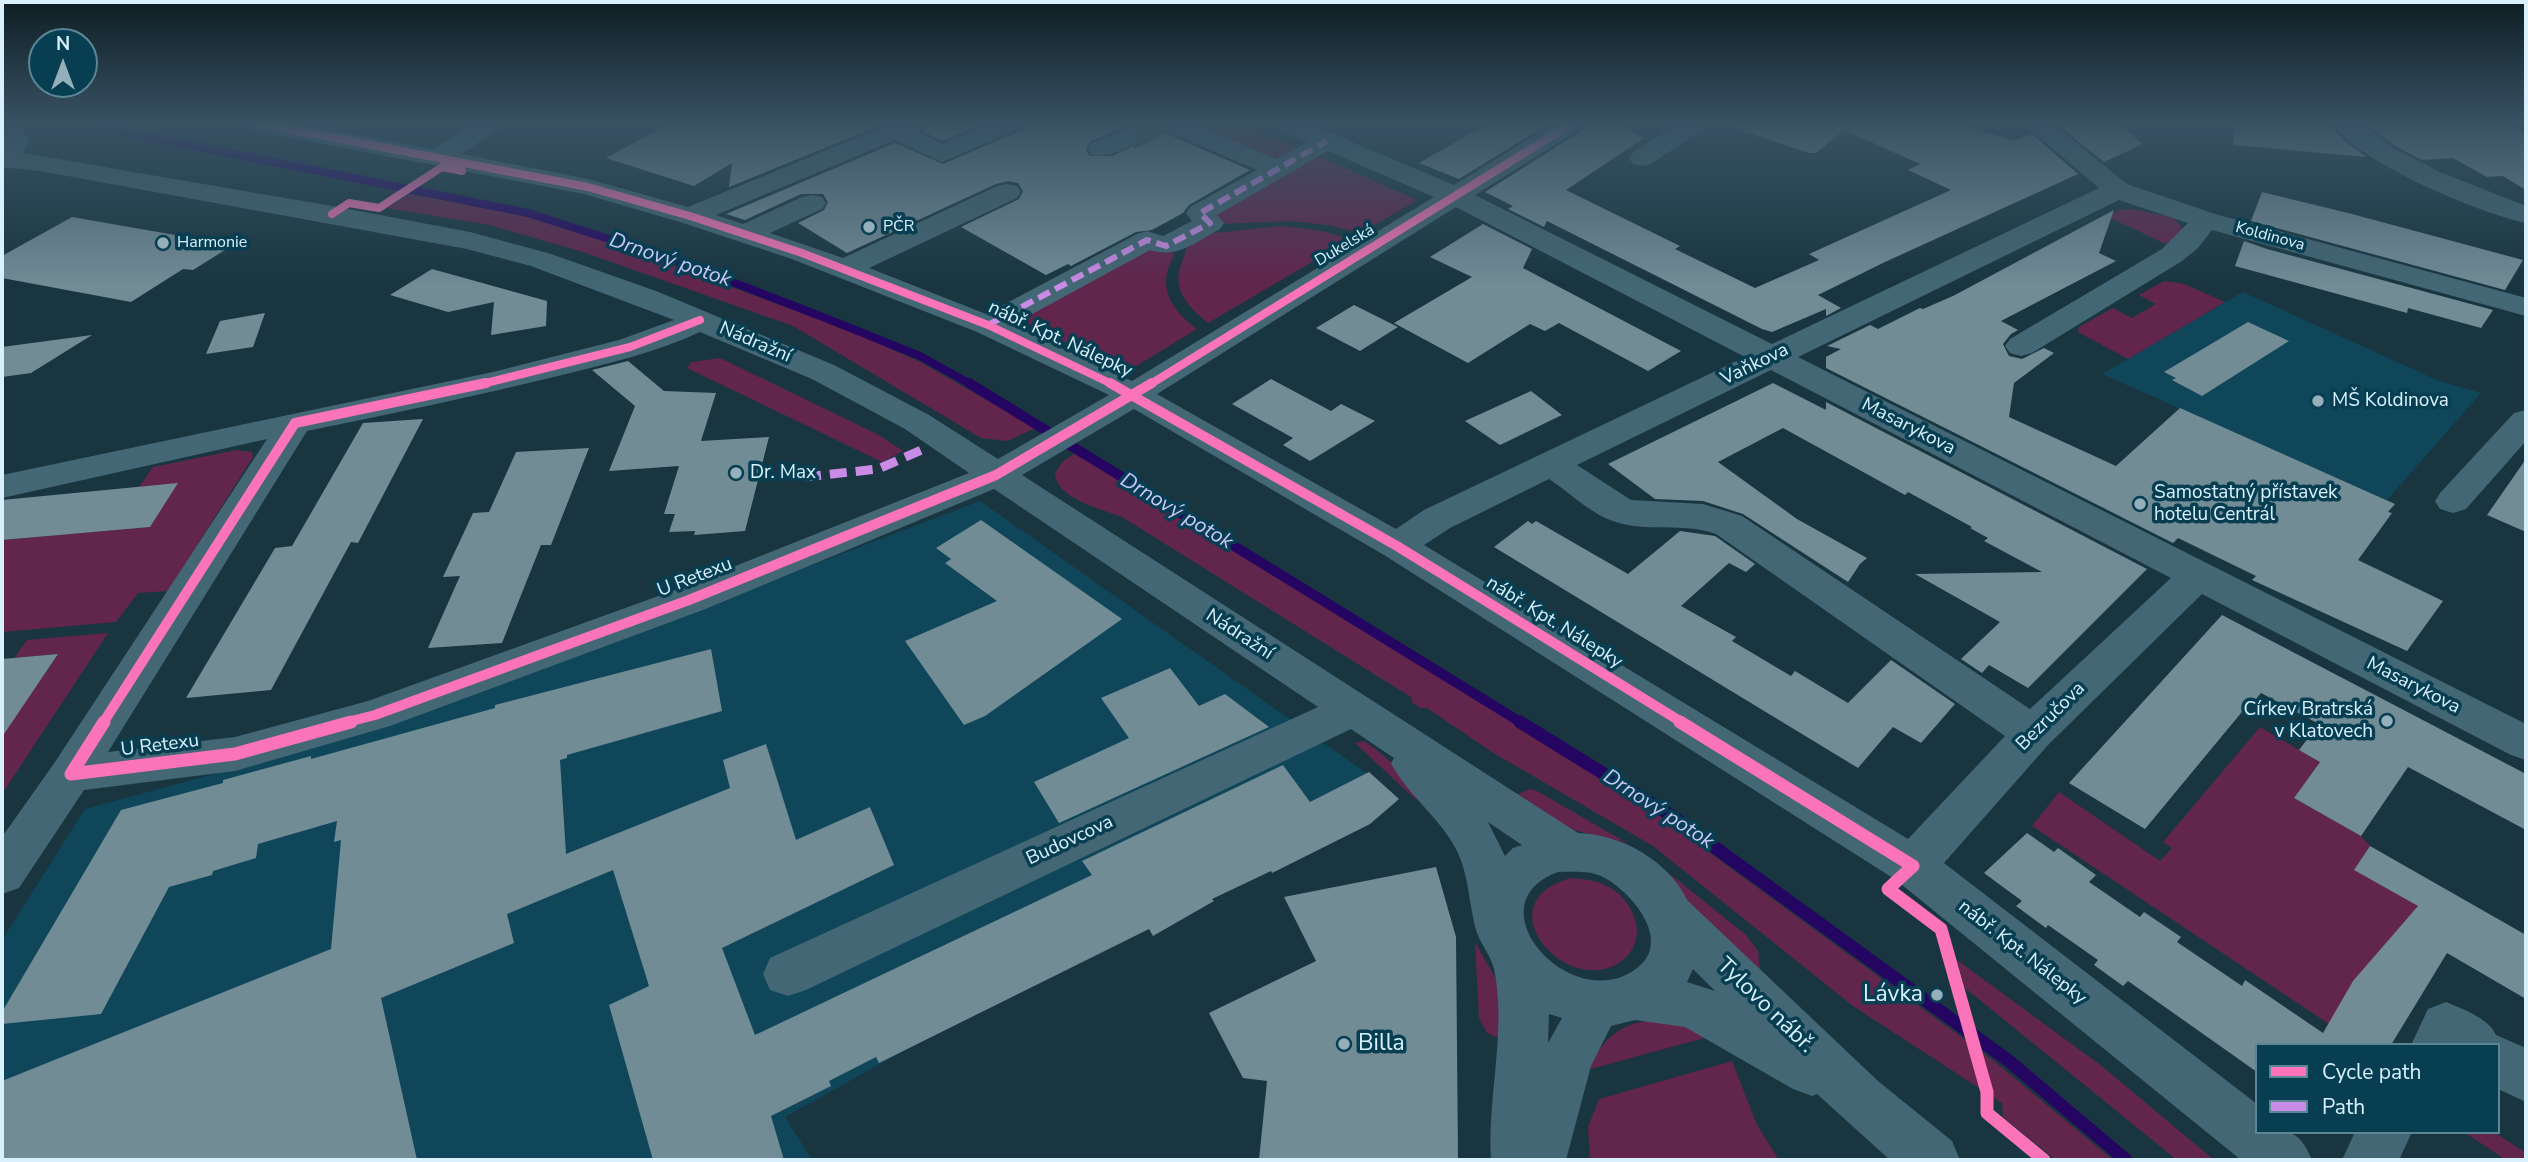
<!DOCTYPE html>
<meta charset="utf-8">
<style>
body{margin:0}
#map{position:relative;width:2528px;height:1162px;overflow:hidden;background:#193640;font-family:"Nunito Sans",sans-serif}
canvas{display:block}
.frame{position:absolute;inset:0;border:4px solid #d8f1fc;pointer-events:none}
.legend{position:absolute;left:2255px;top:1043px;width:245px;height:91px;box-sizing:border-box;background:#083e51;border:2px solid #5b8695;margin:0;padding:9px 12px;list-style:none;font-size:21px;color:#d8f1fc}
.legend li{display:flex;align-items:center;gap:14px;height:35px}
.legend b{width:35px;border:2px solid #5b8695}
.north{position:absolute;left:28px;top:28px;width:70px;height:70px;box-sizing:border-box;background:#083e51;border:2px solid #5b8695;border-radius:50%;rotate:0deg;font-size:19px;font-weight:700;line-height:28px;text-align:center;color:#d8f1fc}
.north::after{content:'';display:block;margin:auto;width:24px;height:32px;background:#95b0ba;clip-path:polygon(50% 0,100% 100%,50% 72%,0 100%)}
</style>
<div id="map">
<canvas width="2528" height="1162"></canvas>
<div class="frame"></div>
<ul class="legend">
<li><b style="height:9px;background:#fb73b8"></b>Cycle path</li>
<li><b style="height:9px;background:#ca8be6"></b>Path</li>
</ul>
<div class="north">N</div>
</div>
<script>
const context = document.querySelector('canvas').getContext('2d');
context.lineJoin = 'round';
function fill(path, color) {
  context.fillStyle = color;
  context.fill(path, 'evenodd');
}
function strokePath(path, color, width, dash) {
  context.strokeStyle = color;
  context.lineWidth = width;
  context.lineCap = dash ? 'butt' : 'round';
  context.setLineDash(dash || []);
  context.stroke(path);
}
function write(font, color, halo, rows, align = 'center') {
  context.font = font + ' "Nunito Sans",sans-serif';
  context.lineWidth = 7;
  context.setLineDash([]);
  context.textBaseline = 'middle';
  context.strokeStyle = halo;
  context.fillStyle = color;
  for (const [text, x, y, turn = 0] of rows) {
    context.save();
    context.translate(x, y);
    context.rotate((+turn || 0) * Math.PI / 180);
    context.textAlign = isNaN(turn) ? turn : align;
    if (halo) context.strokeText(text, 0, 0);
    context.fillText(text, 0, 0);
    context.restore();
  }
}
const built = new Path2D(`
 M2243,292L2439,381L2481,393L2387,500L2102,374Z
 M980,501L1382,784L785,1117L812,1160H2V940L85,809L236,768L647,628Z`);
const green = new Path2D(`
 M1185,123H1241L1303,150L1276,163Z
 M1315,155L1417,200L1361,233L1328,225L1292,221L1220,224L1214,213Z
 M410,194L528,216L615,244L734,288L850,331L920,362L1036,428L1007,441L981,438L793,326L583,252L490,225L387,208Z
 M2133,209L2174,218L2185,232L2166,244L2106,216L2120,210Z
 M1280,226L1317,230L1351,239L1208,323C1192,310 1175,294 1179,272C1182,261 1185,256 1187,245L1205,234Z
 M1157,249L1172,252L1174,255C1156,287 1171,310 1197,329L1131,369H1117L1022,320L1020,314L1146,250Z
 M2164,281L2184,284L2225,302L2128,359L2078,332L2079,327L2113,308L2132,318L2156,304L2139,295Z
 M720,358L879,435L903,451L882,462L687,368L692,362Z
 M237,450L252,452L253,457L168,591L138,593L116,622L2,632V540L148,527L177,484L139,487L153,467Z
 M1076,453L1624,790L1994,1061L2113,1160H2056L2003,1117L2002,1103L1853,1006L1653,846L1492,752L1427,708H1420L1412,702L1411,697L1122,517C1102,509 1056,499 1055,473L1063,461Z
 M108,633L2,794V713L19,711L58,654L14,658L27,640Z
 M2260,727L2320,762L2294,798L2361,836L2370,846L2355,870L2418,906L2329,1024L2032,826L2059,792L2160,861L2172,848L2163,842Z
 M1364,741C1392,760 1419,787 1439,815L1413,797L1355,743Z
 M1530,789L1537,791L1627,843L1557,826L1510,798Z
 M1669,873L1746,935L1758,951L1760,970L1702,927Z
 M1571,878C1583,879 1595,880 1607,886C1636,901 1651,942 1619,963C1565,997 1483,902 1571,878Z
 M1475,942L1505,995L1508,1042L1487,1033L1479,1018Z
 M1957,960L2103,1067L2214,1160H2177L1965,988Z
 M1653,1020L1719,1034L1587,1070C1604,1039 1617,1024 1653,1020Z
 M1732,1061L1757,1125L1779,1160H1590L1588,1127L1599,1099Z
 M2464,1132H2494L2526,1153V1160H2506Z`);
const streamFar2 = new Path2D(`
 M103,123L119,131L528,213L678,261L828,319L920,356L972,385`);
const streamFar1 = new Path2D(`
 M969,383L1522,723`);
const stream = new Path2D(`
 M1520,722L1669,814L2009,1061L2126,1160`);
const building = new Path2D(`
 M670,123H886L729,187L732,163L694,186L606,158Z
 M931,123H983L943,141L922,131Z
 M1028,123H1152L1158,130L1250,170L1189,205L1183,213L1152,230L1136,232L1071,266L1068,264L1046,275L961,227L1019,199L1023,191L1018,183L1008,181L996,184L847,253L798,223L824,210L828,202L823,194H801L745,220L726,214L895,143L943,164L1022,130ZM1127,126L1138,129L1143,134L1139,143L1113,156H1090L1086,150L1090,142Z
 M1489,123H1550L1459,179L1419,163Z
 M1589,123H1615L1644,138L1566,190L1680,246L1675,249L1755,288L1819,260L1809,254L1951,190L1908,170L1920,164L1844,130L1816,153H1809L1737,129V123H1958L2013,141L2032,134L2078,174L1885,262L1818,295L1841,308L1826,316V309L1772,332L1762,329L1547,221L1544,227L1508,209L1513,206L1485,192L1583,130Z
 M2067,123H2117L2143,144L2104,162L2059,126Z
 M2234,123H2328L2344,140L2366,157L2233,145Z
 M2365,123H2507L2526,134V190L2503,176L2487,177L2453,158L2422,160L2395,146Z
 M2262,192L2352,214L2523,260L2505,290L2251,221Z
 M2114,210L2099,253L2116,261L2001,321L2018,330L2011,334L2003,344L2009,356L2022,359L2044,348L2054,353L2014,383L2009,417L2116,466L2180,408L2395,504L2388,512L2392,513L2358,560L2443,601L2407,651L2252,580L2256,576L2178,538L2173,543L1826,368V357L1841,349L1827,346L1870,325L1878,329L1920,308L1923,309L1953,296Z
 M72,217L158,232L233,245L193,270L183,269L131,302L2,278V256Z
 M1483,224L1532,249L1523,268L1681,351L1648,371L1559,323L1545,331L1530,324L1468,363L1394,323L1472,277L1430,257Z
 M2244,241L2267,249L2493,310L2481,328L2408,308L2407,313L2235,266Z
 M432,269L547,301L546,326L491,335L494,302L448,312L390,295Z
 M1354,305L1398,327L1360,351L1316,328Z
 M265,313L253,347L206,354L220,321Z
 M2248,322L2289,341L2202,396L2172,380L2176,378L2164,372Z
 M92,335L31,373L2,377V347Z
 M628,361L664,391L716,393L701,441L769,437L745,531L694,535L695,531L669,532L675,514H664L679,466L609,471L635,406L592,370Z
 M1271,379L1331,411L1341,404L1375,421L1310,461L1283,445L1293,438L1232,404Z
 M1773,383L1826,410V402L2147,569L2028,688L1989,665L1982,673L1961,659L2000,622L1915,574L2042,572L1984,541L1988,538L1970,528L1972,527L1908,492L1905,495L1783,428L1718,462L1797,519L1867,558L1860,564L1848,582L1743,514L1703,501L1655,499L1608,464Z
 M1531,391L1562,415L1500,445L1465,421Z
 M423,419L358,543L351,542L271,690L186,698L275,548L292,546L363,423Z
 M589,448L551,545H541L502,643L428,648L460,576L443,577L473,513L489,512L516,452Z
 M2526,459V532L2487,515Z
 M178,483L150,527L2,540V500Z
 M981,520L1122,619L985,716L964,725L905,641L997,601L945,563L951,559L936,548Z
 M1528,521L1532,524L1536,521L1628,574L1680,531L1715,536L1755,564L1746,572L1729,563L1681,606L1736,637L1732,641L1791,676L1795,671L1848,703L1891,660L1955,704L1921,743L1893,727L1858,768L1494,547Z
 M2222,615L2526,774V830L2408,767L2361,836L2294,798L2320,762L2299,750L2319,724L2261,693L2248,709L2246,707L2145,829L2069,783Z
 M711,649L722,711L567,755V758L560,760L566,854L730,788L723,760L766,744L796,840L870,807L894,865L722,948L755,1035L1092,875L1082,861L1283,765L1310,802L1369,772L1399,799L1370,824L1272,873L1271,871L1212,899L1214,901L1153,936L1149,929L879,1063L876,1057L829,1081L831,1086L771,1116L784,1160H653L609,1005L649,986L613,870L507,914L514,943L381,998L417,1160H2V1081L331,949L341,840L334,842L337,821L258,844L256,858L213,871L212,875L169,887L101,1014L2,1024V1012L121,810L223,783V780L311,756V759L495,708V705Z
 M58,654L2,737V659Z
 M1170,668L1199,706L1225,694L1269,727L1059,823L1034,782L1129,738L1101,698Z
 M2027,833L2054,852L2058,848L2096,875L2089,882L2140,917L2144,912L2181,937L2177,942L2242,986L2245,980L2323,1033L2353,981L2418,906L2354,870L2370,846L2526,935V999L2447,953L2391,1045H2257V1072L2128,981L2123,986L2094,965L2098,960L2048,925L2046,928L2016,906L2022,901L1984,873Z
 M1436,867L1456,937L1458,1160H1259L1267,1081L1243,1078L1209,1013L1316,961L1284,897Z`);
const minorTunnel = new Path2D(`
 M1128,136L1155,123`);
const minor = new Path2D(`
 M2,123H18L29,141L23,153L332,206L470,232L551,254L656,291L834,365L929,415L998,459L1109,395L977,332L792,259L680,222L584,194L257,131L248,128L244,123H297L433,149L474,123H505L501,128L461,154L588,179L688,207L893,123H928L917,131L943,144L990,123H1025L1021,128L942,162L895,140L716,215L743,224L802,197L812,195L822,197L826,203L822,209L770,233L843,258L997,186L1007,184L1017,186L1021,192L1017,198L869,268L986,314L1137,234L1147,231L1163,236L1192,221L1186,213L1190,207L1257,170L1159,128L1155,123H1190L1276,159L1307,142L1276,128L1272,123H1307L1454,185L1555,123H1586L1582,128L1475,195L1772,344L2099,188L2023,123H2052L2127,184L2215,214L2526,298V316L2212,230L2198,248L2182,261L2032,353L2021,356L2010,353L2005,346L2010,339L2162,249L2188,223L2119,200L1798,357L2526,724V760L2511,755L2202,594L2048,745L1944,863L2257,1104V1132C2289,1132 2298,1127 2312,1160H2241L1896,880L1384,555L1134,409L1022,475L1578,833C1621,834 1669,861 1687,900L1878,1081L1952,1141L1960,1160H1890L1817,1094L1812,1096L1793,1089L1685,1027L1635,1020L1611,1026L1591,1066L1566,1160H1491C1487,1097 1507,1031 1494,969C1491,955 1480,944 1476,930C1469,905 1469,877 1458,853C1442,819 1408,796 1391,763L1394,758L1351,729L806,990L788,996L770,990L763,974L770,958L1318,707L994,489L703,610L390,726L235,771L84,790L19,888L2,894V837L55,762L267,439L2,498V475L493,372L619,340L674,320L531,266L467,249L40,171L2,167ZM1328,151L1434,197L1132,381L1012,325L1150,250C1177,259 1196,242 1220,229L1224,223L1217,215ZM1456,207L1745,357L1424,510L1396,529L1157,394ZM700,332L812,379L905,429L969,473L675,590L368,701L235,737L108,752L307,431C391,414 475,396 558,376C606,364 655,353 700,332ZM1771,370L2171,578L2030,709L1742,516L1703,504L1631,500L1577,465ZM1549,479C1569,492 1591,514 1613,521C1646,533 1683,522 1716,534L2005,736L1908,839L1424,545L1450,528ZM1488,822L1522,845L1513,848L1505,856ZM1558,872C1574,872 1591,870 1605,878C1635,895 1675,945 1633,971C1567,1013 1472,903 1558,872ZM1693,969L1715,991L1687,982ZM1549,1014L1562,1018L1548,1043Z
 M1678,123H1709L1705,128L1651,164L1642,166L1633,164L1629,158L1633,152Z
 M2331,123H2360L2394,148L2440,172L2526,206V223C2479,213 2359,163 2331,123Z
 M1128,128L1137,131L1141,136C1132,149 1107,158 1092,155L1088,149L1092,143Z
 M2526,410V441L2466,509L2453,513L2440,509L2435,501L2440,493L2514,413Z
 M2446,1002C2462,1009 2489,1018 2496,1035L2526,1048V1102L2498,1089V1045H2411L2428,1009Z
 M2355,1132H2412L2399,1160H2342Z`);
const quietFar1 = new Path2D(`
 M988,325L1147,240L1166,246L1210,223L1200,213L1327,141`);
const quiet = new Path2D(`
 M804,477L878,469L924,449`);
const cyclewayFar2 = new Path2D(`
 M257,123L588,187L690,216L802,253L988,325L1114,385
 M332,214L349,203L379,208L442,167L462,171
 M478,385L630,347L700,320
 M1149,385L1573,123`);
const cyclewayFar1 = new Path2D(`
 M1110,383L1397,546L1683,723
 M103,723L295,423L486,383
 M344,723L375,715L689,600L996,475L1152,383`);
const cycleway = new Path2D(`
 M104,722L71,774L235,754L351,722
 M1680,722L1913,866L1888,889L1941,929L1987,1092V1113L2044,1160`);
const markers = [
 [869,227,7,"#95b0ba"],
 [163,243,7,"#95b0ba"],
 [2318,401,7,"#95b0ba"],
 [736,473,7,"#95b0ba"],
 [2140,504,7,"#95b0ba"],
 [2387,721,7,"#95b0ba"],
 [1937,995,7,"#95b0ba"],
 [1344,1044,7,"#95b0ba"]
];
const farPoinames = [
 ["PČR",883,227],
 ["Harmonie",177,243]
];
const farStreetnames = [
 ["Koldinova",2270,237,15],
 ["Dukelská",1345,246,-31]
];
const streetNames = [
 ["nábř. Kpt. Nálepky",1060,340,25],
 ["Nádražní",755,343,23],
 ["Vaňkova",1755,365,-26],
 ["Masarykova",1908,427,27],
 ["U Retexu",695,578,-21],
 ["nábř. Kpt. Nálepky",1554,623,32],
 ["Nádražní",1239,635,33],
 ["Masarykova",2413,686,27],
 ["Bezručova",2051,717,-45],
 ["U Retexu",160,746,-7],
 ["Budovcova",1070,841,-25],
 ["nábř. Kpt. Nálepky",2022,953,38]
];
const poiNames = [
 ["MŠ Koldinova",2332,401],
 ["Dr. Max",750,473],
 ["Samostatný přístavek",2154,493],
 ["hotelu Centrál",2154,515],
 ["Církev Bratrská",2373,710,"right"],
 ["v Klatovech",2373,732,"right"]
];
const waterNames = [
 ["Drnový potok",670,261,19],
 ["Drnový potok",1176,512,31],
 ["Drnový potok",1658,810,33]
];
const nearPoinames = [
 ["Lávka",1923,995],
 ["Billa",1358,1044,"left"]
];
const nearStreetnames = [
 ["Tylovo nábř.",1765,1006,44]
];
fill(built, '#0f465a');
fill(green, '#62254c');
strokePath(streamFar2, '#250562', 8);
strokePath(streamFar1, '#250562', 10);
strokePath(stream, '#250562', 13);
fill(building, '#728c96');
strokePath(minorTunnel, '#36525c', 29, [29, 14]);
fill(minor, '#436774');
strokePath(quietFar1, '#ca8be6', 6, [13, 6]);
strokePath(quiet, '#ca8be6', 9, [17, 9]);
strokePath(cyclewayFar2, '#fb73b8', 8);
strokePath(cyclewayFar1, '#fb73b8', 10);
strokePath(cycleway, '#fb73b8', 13);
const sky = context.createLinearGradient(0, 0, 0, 286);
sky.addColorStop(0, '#0e1e23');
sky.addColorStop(0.43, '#385264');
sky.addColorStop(1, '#38526400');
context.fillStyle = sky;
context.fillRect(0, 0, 2528, 286);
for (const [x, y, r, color] of markers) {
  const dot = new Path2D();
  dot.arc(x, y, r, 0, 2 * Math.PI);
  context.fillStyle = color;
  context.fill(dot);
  strokePath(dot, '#083e51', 2.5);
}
write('16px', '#d8f1fc', '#083e51', farPoinames, 'left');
write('16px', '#d8f1fc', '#083e51', farStreetnames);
write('19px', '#d8f1fc', '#083e51', streetNames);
write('19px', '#d8f1fc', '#083e51', poiNames, 'left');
write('italic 21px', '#c9c6fa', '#083e51', waterNames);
write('23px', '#d8f1fc', '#083e51', nearPoinames, 'right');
write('23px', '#d8f1fc', '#083e51', nearStreetnames);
</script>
